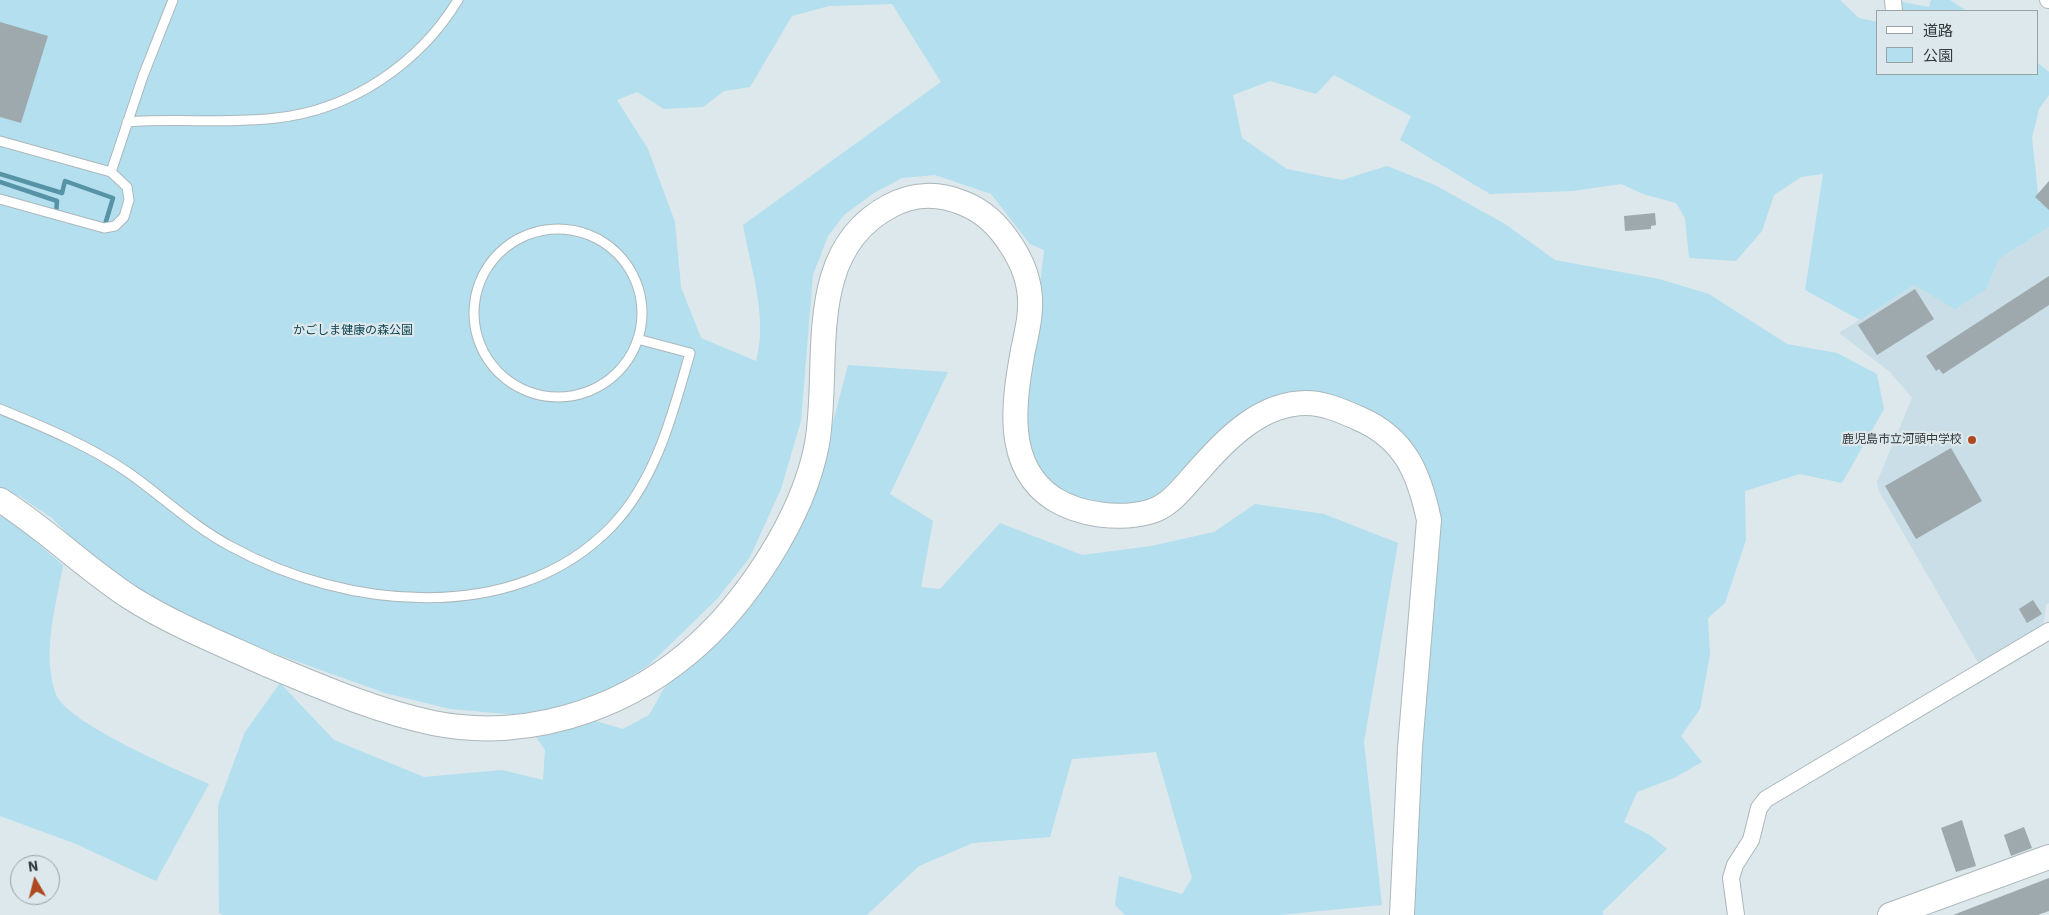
<!DOCTYPE html>
<meta charset="utf-8">
<style>
body{margin:0}
#map{position:relative;width:2049px;height:915px;overflow:hidden;background:#dce8ec;font-family:"IBM Plex Sans","Noto Sans JP",sans-serif}
canvas{display:block}
.legend{position:absolute;left:1876px;top:10px;width:162px;height:65px;box-sizing:border-box;background:#dce8ec;border:1px solid #99a2a5;margin:0;padding:6px 9px;list-style:none;font-size:15px;color:#34393a}
.legend li{display:flex;align-items:center;gap:10px;height:25px}
.legend b{width:25px;border:1px solid #99a2a5}
.north{position:absolute;left:10px;top:855px;width:50px;height:50px;box-sizing:border-box;background:#dce8ec;border:1px solid #99a2a5;border-radius:50%;rotate:352deg;font-size:14px;font-weight:700;line-height:20px;text-align:center;color:#34393a}
.north::after{content:'';display:block;margin:auto;width:18px;height:22px;background:#af4920;clip-path:polygon(50% 0,100% 100%,50% 72%,0 100%)}
</style>
<div id="map">
<canvas width="2049" height="915"></canvas>
<ul class="legend">
<li><b style="height:6px;background:#fff"></b>道路</li>
<li><b style="height:14px;background:#b3dfee"></b>公園</li>
</ul>
<div class="north">N</div>
</div>
<script>
const context = document.querySelector('canvas').getContext('2d');
context.lineJoin = 'round';
function fill(path, color) {
  context.fillStyle = color;
  context.fill(path, 'evenodd');
}
function strokePath(path, color, width, dash) {
  context.strokeStyle = color;
  context.lineWidth = width;
  context.lineCap = dash ? 'butt' : 'round';
  context.setLineDash(dash || []);
  context.stroke(path);
}
function write(font, color, halo, rows, align = 'center') {
  context.font = font + ' "IBM Plex Sans","Noto Sans JP",sans-serif';
  context.lineWidth = 4.5;
  context.setLineDash([]);
  context.textBaseline = 'middle';
  context.strokeStyle = halo;
  context.fillStyle = color;
  for (const [text, x, y, turn = 0] of rows) {
    context.save();
    context.translate(x, y);
    context.rotate((+turn || 0) * Math.PI / 180);
    context.textAlign = isNaN(turn) ? turn : align;
    if (halo) context.strokeText(text, 0, 0);
    context.fillText(text, 0, 0);
    context.restore();
  }
}
const built = new Path2D(`
 M2049,227V603L2046,605L2043,628L1983,663L1977,661L1879,491L1877,482L1912,398L1890,372L1839,333L1914,285L1986,289L1999,259Z`);
const green = new Path2D(`
 M0,0H1840L1859,18L1878,22V74H2038V63L2049,72V95L2039,109L2032,138L2039,202L2049,205V227L1999,259L1986,289L1955,309L1914,285L1860,320L1805,290L1823,174L1801,177L1774,195L1762,231L1736,261L1689,258L1685,218L1676,203L1643,194L1621,184L1573,191L1490,194L1400,140L1411,116L1334,75L1316,94L1270,81L1233,95L1242,138L1287,169L1342,180L1387,166L1435,185L1505,224L1555,260L1659,279L1709,294L1787,344L1837,353L1877,374L1884,409L1842,483L1800,474L1745,491L1746,540L1725,603L1708,618L1710,655L1700,709L1681,736L1702,762L1674,778L1637,792L1624,822L1650,835L1667,849L1602,912L1604,915H1414L1423,529L1405,464L1357,409L1307,394L1203,449L1159,494L1144,504L1103,522L1019,471L1044,250L1030,244L991,194L935,175L902,178L874,193L844,215L828,236L813,275L801,421L781,489L750,557L717,599L649,665L600,696L529,716L450,709L385,693L223,635L179,613L117,575L84,551L52,518L19,496L0,488ZM892,4L941,82L743,225C751,269 768,318 756,361L701,338L681,287L675,222L648,149L617,100L637,92L664,109L703,107L724,91L750,87L792,16L829,6Z
 M1892,0L1929,7L1931,0H1950L1967,11H1886Z
 M848,365L948,372L890,494L933,521L921,587L940,589L1000,523L1082,555L1151,546L1214,532L1255,504L1324,514L1398,543L1364,742L1382,905L1279,915H1125L1115,905L1119,876L1182,894L1192,878L1156,752L1072,759L1050,837L973,843L919,866L867,915H223L219,913L218,805L245,732L280,683L334,740L424,777L502,770L543,780L545,750L536,737L592,720L623,729L649,715L670,678L818,479Z
 M0,516L11,521L63,565C56,606 42,651 55,692C63,722 178,770 209,784L156,881L76,844L0,816Z`);
const stream = new Path2D(`
 M0,174L62,193L65,181L113,198L104,228
 M0,182L57,201L56,214`);
const building = new Path2D(`
 M0,22L48,36L21,123L0,117Z
 M2049,181V210L2035,197Z
 M1655,213L1656,225L1651,226V229L1625,231L1624,216Z
 M2049,276V305L1943,374L1939,369L1936,371L1926,356Z
 M1915,289L1934,319L1877,355L1858,325Z
 M1951,448L1982,501L1916,539L1885,486Z
 M2033,600L2042,614L2027,623L2019,609Z
 M1962,820L1976,866L1956,872L1941,828Z
 M2024,827L2032,848L2011,856L2004,835Z
 M2049,878V911L2038,915H1953Z`);
const lane = new Path2D(`
 M127,122C177,118 226,124 276,118C351,110 419,64 458,0
 M0,141L111,172L127,187L129,200L124,217L115,226L104,228L0,199
 M111,172L143,76L173,0
 M474 313a84 84 0 1 1 168 0a84 84 0 1 1-168 0Z
 M0,409C44,427 90,446 129,473C164,498 194,527 232,547C345,609 514,627 611,527C656,481 673,413 690,353L641,340`);
const street = new Path2D(`
 M1893,0L1894,11
 M2048,0H2049
 M1736,915L1731,878L1735,865L1751,840L1759,808L1766,799L2049,631`);
const secondary = new Path2D(`
 M0,500C46,529 85,568 131,598C174,625 222,644 268,665C321,687 376,711 433,723C523,741 617,712 687,654C745,606 803,518 817,444C831,364 802,252 890,206C913,193 939,193 963,203C984,211 999,226 1011,245C1023,263 1031,285 1030,307C1030,321 1026,336 1023,350C1014,401 1003,466 1054,499C1080,515 1119,520 1149,512C1171,506 1184,486 1199,470C1226,439 1261,403 1306,403C1324,403 1342,411 1358,418C1405,438 1419,473 1429,520L1410,748L1402,915
 M1890,915L2049,857`);
const markers = [
 [1972,440,5,"#af4920"]
];
const parkNames = [
 ["かごしま健康の森公園",353,331]
];
const poiNames = [
 ["鹿児島市立河頭中学校",1962,440]
];
fill(built, '#c9dee6');
fill(green, '#b3dfee');
strokePath(stream, '#5793a6', 4.5);
fill(building, '#9ea9ad');
strokePath(lane, '#abb7bb', 11);
strokePath(street, '#abb7bb', 18);
strokePath(secondary, '#abb7bb', 26);
strokePath(lane, '#fff', 9);
strokePath(street, '#fff', 16);
strokePath(secondary, '#fff', 24);
for (const [x, y, r, color] of markers) {
  const dot = new Path2D();
  dot.arc(x, y, r, 0, 2 * Math.PI);
  context.fillStyle = color;
  context.fill(dot);
  strokePath(dot, '#dce8ec', 2);
}
write('12px', '#0e4452', '#dce8ec', parkNames);
write('12px', '#34393a', '#dce8ec', poiNames, 'right');
</script>
